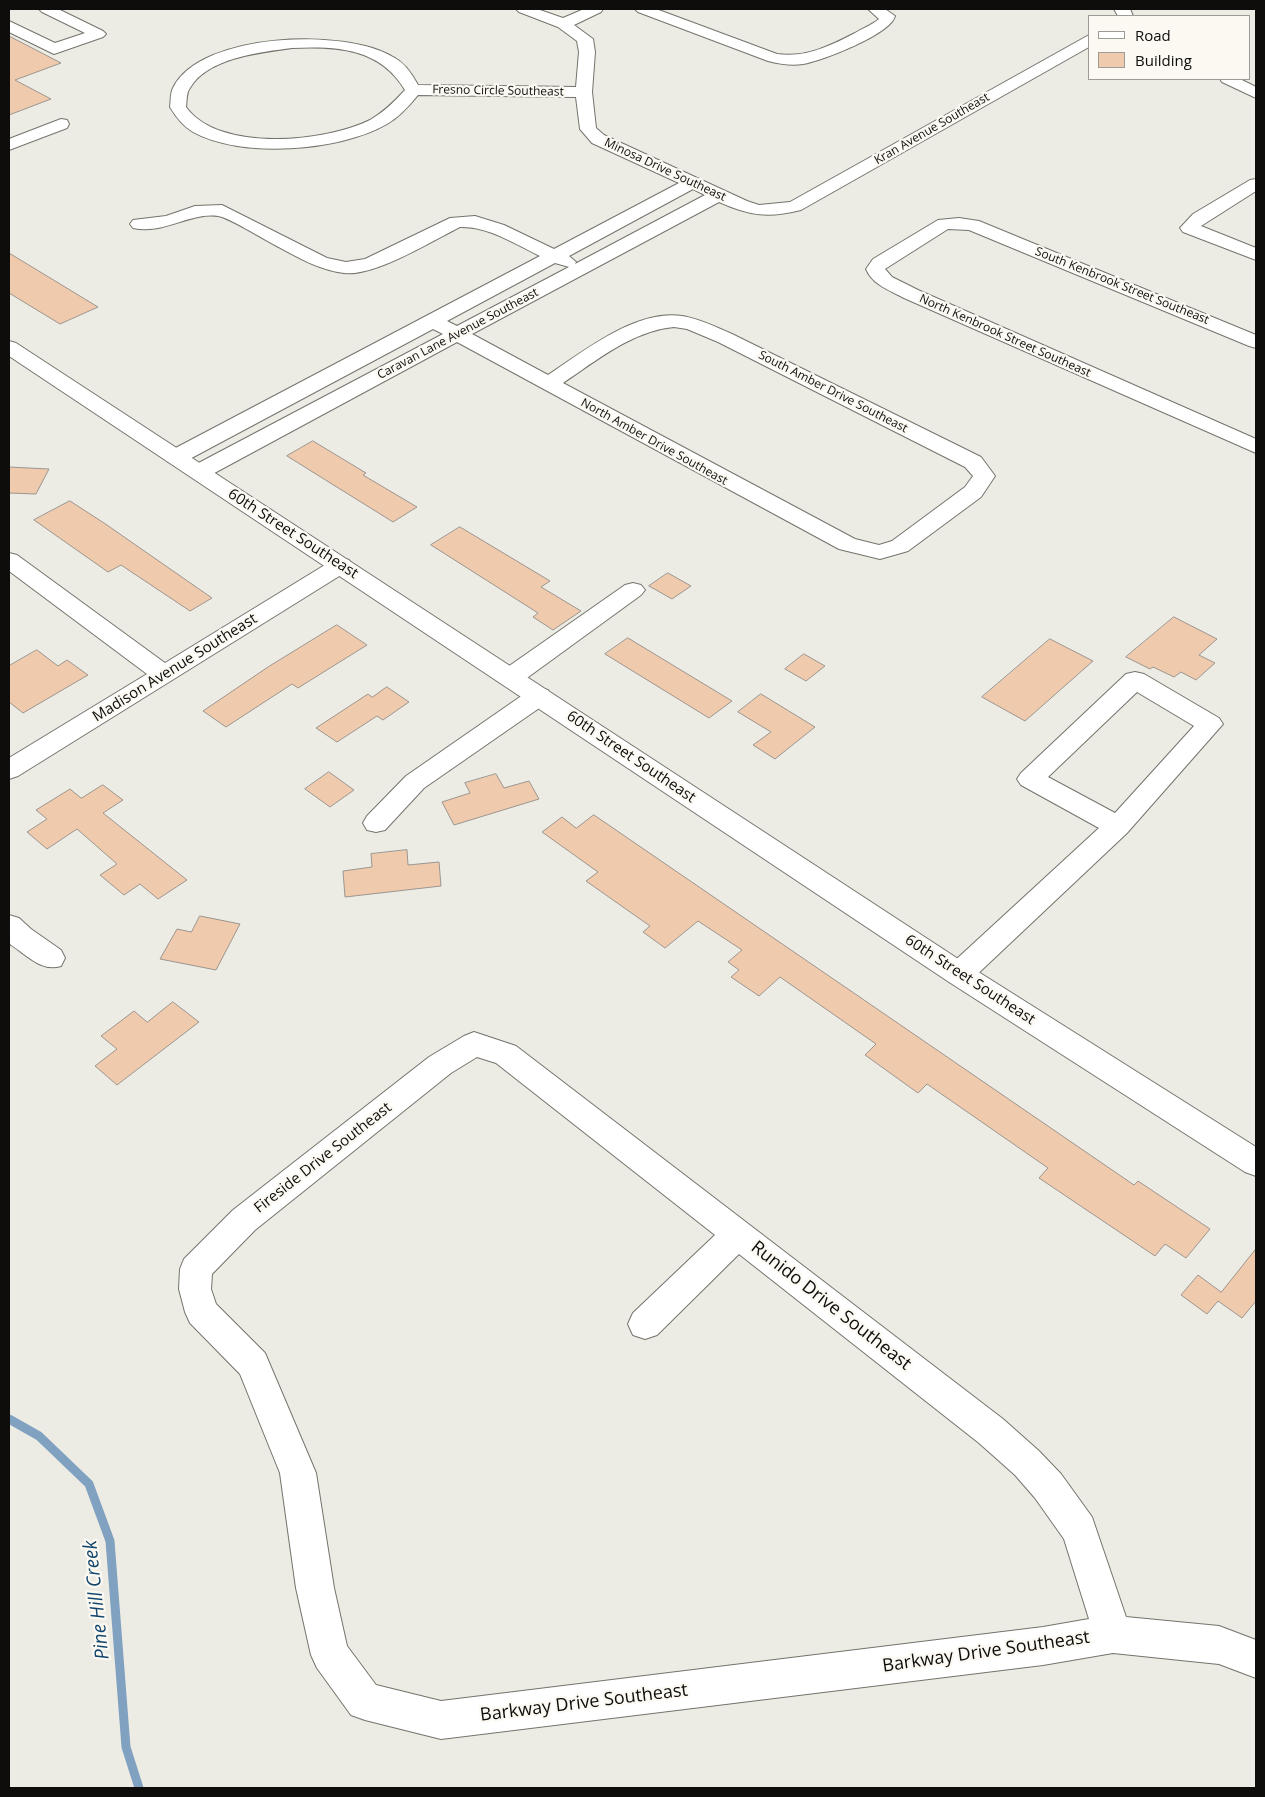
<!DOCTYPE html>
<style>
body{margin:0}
#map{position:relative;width:1265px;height:1797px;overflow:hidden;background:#edece4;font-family:"Open Sans",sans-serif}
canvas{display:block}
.frame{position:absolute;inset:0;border:10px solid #0e0d0b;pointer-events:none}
.legend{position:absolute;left:1088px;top:15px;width:162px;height:65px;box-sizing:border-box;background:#fbf9f1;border:1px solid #9c9b95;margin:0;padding:6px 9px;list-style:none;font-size:15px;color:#0e0d0b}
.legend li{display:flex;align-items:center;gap:10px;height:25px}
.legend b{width:25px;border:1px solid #9c9b95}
</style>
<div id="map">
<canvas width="1265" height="1797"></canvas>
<div class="frame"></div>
<ul class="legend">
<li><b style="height:6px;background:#fff"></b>Road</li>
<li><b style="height:14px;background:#efcaac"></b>Building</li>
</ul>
</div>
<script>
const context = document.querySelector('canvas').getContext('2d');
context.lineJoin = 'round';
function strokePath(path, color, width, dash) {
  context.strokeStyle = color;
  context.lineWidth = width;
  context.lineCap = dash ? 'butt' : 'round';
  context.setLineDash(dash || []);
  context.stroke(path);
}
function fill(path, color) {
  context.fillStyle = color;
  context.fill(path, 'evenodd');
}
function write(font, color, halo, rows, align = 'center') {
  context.font = font + ' "Open Sans",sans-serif';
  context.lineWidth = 4.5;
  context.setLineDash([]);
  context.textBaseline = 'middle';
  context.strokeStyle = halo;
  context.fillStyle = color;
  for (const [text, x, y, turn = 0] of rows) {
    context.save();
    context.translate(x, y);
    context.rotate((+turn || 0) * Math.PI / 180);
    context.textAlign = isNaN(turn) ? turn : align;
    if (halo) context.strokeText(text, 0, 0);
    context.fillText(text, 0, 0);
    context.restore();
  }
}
const stream = new Path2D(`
 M9,1419L39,1436L89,1484L110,1541L126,1747L139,1788`);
const building = new Path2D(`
 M9,36L61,63L15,80L51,99L9,115Z
 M9,253L98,307L60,324L9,293Z
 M313,441L366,473L363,475L417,507L393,522L287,456Z
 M9,467L49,469L36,494L9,493Z
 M70,501L104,523L212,598L190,611L121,565L108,572L34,520Z
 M460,527L550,581L541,587L581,611L553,630L533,617L538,613L431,545Z
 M668,573L691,586L672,599L649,586Z
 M1174,617L1217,639L1199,655L1215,663L1196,680L1181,672L1174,677L1153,667L1150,669L1126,657Z
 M337,625L367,645L298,688L292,684L226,727L203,711L268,667Z
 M628,638L699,681L732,701L709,718L605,654Z
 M1050,639L1093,661L1025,721L982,697Z
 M37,650L58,666L67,660L88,675L23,713L9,702V666Z
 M804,654L825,666L806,681L785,669Z
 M387,687L409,702L383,720L377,716L337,742L316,728L368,694L372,697Z
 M761,694L815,727L775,759L753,745L771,732L738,712Z
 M329,772L354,790L330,807L305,789Z
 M496,774L504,788L529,781L539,799L454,825L442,802L470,793L465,783Z
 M103,785L123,800L103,813L187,880L158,899L140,884L124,895L100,875L117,864L77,829L47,849L27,832L47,819L36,810L70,789L81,798Z
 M594,815L1134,1185L1138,1181L1210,1229L1186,1258L1165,1244L1155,1256L1039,1178L1048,1168L927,1084L918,1093L865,1055L876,1044L780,977L759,996L731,977L739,970L728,962L742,950L698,921L665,948L643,932L650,926L586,881L598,872L542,832L562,817L576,828Z
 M407,850L408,865L439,862L441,886L345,897L343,871L372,867L371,854Z
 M200,916L240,924L216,970L160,959L177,929L191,932Z
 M173,1002L199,1022L117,1085L95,1066L117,1049L101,1036L134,1011L147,1022Z
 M1256,1249V1301L1242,1318L1218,1301L1207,1314L1181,1295L1198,1275L1221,1292Z`);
const minor = new Path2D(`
 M39,9H58L103,31L106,34L103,37L54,54L9,32V21L55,43L85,33L42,12Z
 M516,9H537L563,18L584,9H603L601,12L574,25L593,39L595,52L592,92L596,128L604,135L747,201L759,205L790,202L1089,35V47L801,210C769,218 750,216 719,202L472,334L548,375C584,351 636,309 682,316C700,319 716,327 732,334L981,457L995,476L981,497L908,551L880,559L839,549L457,342L207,477L199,478L191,477L188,472L191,467L443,334L433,329L184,462L176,463L168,462L165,457L168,452L540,256C515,244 488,226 460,227C432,241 374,277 344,273C319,270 297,257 275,245C263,239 228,217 218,216C190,212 163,235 133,228L130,224L133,220L166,216L195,206L222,205L327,258L346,262L365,259L450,218L475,216L504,225L554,249L679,183L592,143L580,129L576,97L418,95C409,106 399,117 387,124C341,151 241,159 193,132C183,126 176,117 170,107C171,101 170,94 173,88C200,32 346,28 393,57C405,63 412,74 418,85L576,87L579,52L577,41L558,27L519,12ZM292,48C337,46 380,48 405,90C395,101 384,112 370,120C326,142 219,153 186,107C187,101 186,93 190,88C207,58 261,52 292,48ZM693,189L705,195L575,264L576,262L569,256ZM555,263L569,267L457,326L447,321ZM674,327L687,329L718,342L965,467L973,476L965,487L892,541L879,545L855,539L563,383C597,360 632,331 674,327Z
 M635,9H656L777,54C806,58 830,46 855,33C863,28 872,25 879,19L868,9H885L895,16C891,34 822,61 803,64C792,66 780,64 768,61L638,12Z
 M1114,9H1130L1133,16H1118Z
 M1220,79H1240L1256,87V98L1222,82Z
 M61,119L67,120L69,124L67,128L9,150V139Z
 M1256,179V191L1201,226L1256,248V260L1183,232L1180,228L1193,214L1250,180Z
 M959,218L979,221L1256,335V348L1249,346L969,230L948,229L885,269L892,277L918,290L1256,439V453L904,298C889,290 873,285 866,269L873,259L938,220Z
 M9,553L17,555L165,663L333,560L341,558L349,560L352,565L349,570L18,776L9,779V758L147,674L9,571Z
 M633,583L641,585L645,590L641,595L520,683L511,685L502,683L499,677L502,671L625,585Z
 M1135,672L1144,674L1219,718L1223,724L1127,833L969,982L959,985L949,982L945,974L949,966L1099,828L1021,785L1017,779L1021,773L1126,674ZM1137,692L1194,726L1115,813L1048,777Z
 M539,688L548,690L551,696L548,702L424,788L385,830L376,832L367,830L363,823L367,816L406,776L530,690Z
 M9,915L19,918L31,929L61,950L65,958L61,966C41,972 27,955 11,945L9,942Z
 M474,1032L516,1046L1003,1419L1039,1451L1061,1474L1092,1517L1126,1617L1219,1626L1256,1640V1678L1219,1664L1113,1653L1043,1665L441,1739L365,1720L351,1715L317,1668L311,1655L296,1588L280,1473L240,1374L190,1323L185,1312L179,1289L180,1269L184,1259L233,1210L429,1057L464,1036ZM477,1057L496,1063L715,1235L633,1313L628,1324L633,1335L645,1339L657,1335L739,1254L979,1443L1015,1475L1035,1498L1064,1539L1089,1619L1043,1627L441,1701L376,1685L347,1646L334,1588L316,1473L265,1353L216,1304L211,1289L212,1274L255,1230L451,1073Z`);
const major = new Path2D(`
 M9,341L16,343L969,966L1256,1147V1176L1245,1172L949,982L9,356Z`);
const farStreetnames = [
 ["Fresno Circle Southeast",498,91,1],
 ["Kran Avenue Southeast",932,129,-30],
 ["Minosa Drive Southeast",665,170,25],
 ["South Kenbrook Street Southeast",1122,286,22],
 ["Caravan Lane Avenue Southeast",458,334,-28],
 ["North Kenbrook Street Southeast",1005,336,24],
 ["South Amber Drive Southeast",833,392,27],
 ["North Amber Drive Southeast",654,442,29]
];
const streetNames = [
 ["60th Street Southeast",293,534,33],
 ["Madison Avenue Southeast",175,668,-32],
 ["60th Street Southeast",631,757,34],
 ["60th Street Southeast",970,980,33],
 ["Fireside Drive Southeast",323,1158,-38]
];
const nearStreetnames = [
 ["Runido Drive Southeast",831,1306,38],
 ["Barkway Drive Southeast",986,1652,-8],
 ["Barkway Drive Southeast",584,1703,-7]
];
const nearWaternames = [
 ["Pine Hill Creek",97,1600,-96]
];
strokePath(stream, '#81a1c1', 9);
fill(building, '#efcaac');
strokePath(building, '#9b9590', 1);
strokePath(minor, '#74736c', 2);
strokePath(major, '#74736c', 2);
fill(minor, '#fff');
fill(major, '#fff');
write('12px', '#0e0d0b', '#fbf9f1', farStreetnames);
write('15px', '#0e0d0b', '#fbf9f1', streetNames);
write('18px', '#0e0d0b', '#fbf9f1', nearStreetnames);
write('italic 19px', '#13466f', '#fbf9f1', nearWaternames);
</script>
